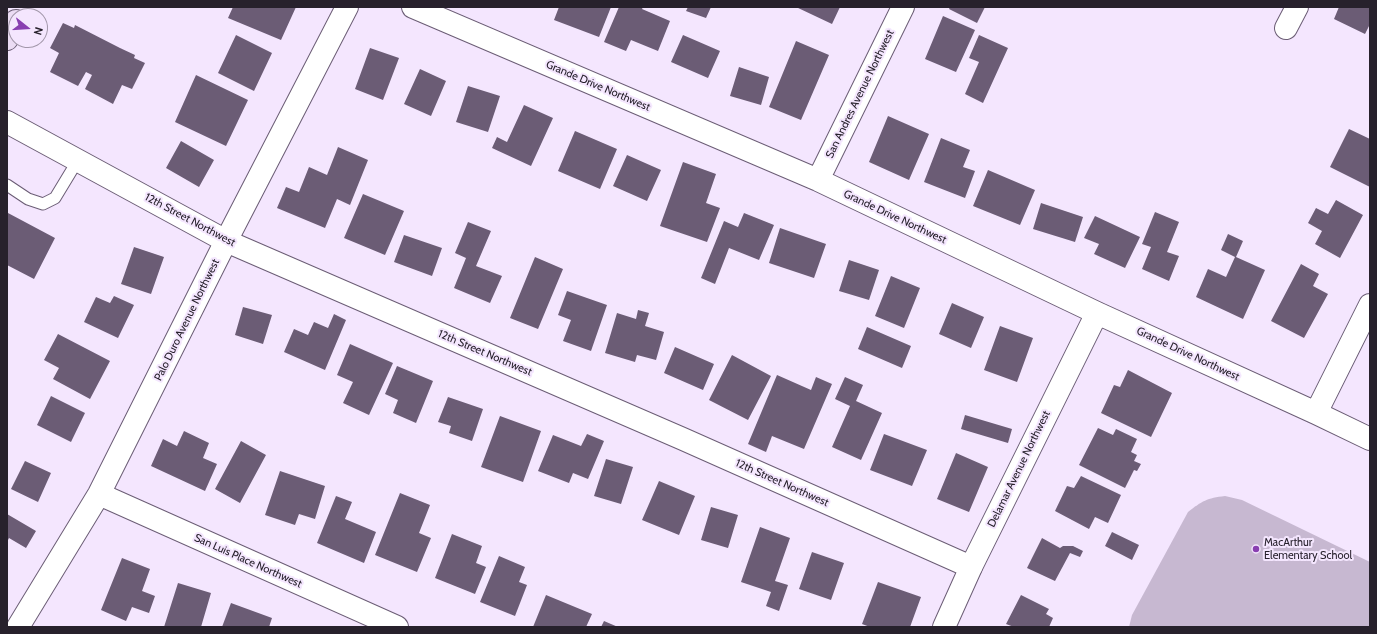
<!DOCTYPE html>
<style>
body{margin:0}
#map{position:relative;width:1377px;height:634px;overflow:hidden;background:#f4e6fe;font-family:Cabin,sans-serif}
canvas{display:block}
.frame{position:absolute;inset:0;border:8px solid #27212c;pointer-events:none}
.north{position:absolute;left:8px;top:8px;width:40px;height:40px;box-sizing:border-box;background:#f4e6fe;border:1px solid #a297aa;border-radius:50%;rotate:107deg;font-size:11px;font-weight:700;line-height:16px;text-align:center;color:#27212c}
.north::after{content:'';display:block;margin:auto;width:14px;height:18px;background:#893fb1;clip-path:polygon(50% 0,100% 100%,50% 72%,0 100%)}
</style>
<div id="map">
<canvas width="1377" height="634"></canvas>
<div class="frame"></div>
<div class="north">N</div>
</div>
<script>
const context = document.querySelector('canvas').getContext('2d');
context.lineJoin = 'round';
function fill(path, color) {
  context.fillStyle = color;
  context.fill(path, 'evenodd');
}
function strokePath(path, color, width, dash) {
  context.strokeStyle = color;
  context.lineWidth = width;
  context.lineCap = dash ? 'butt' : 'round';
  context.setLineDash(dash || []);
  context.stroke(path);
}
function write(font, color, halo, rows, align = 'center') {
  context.font = font + ' Cabin,sans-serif';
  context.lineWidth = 4;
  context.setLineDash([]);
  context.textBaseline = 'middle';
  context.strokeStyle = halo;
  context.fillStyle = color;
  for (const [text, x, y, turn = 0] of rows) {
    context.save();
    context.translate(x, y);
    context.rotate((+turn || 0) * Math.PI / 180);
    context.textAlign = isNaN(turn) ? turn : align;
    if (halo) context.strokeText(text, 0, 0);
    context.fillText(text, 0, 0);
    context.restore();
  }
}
const green = new Path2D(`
 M1225,496L1242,500L1370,562V627H1129L1132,615L1188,512C1202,501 1207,498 1225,496Z`);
const building = new Path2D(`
 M233,7H296L281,40L228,18Z
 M559,7H611L599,37L554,20Z
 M619,7H643L642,9L670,21L658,51L631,40L626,51L604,42Z
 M688,7H711L706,18L686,11Z
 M796,7H840L832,24Z
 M950,7H985L977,23L949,9Z
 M1339,7H1370V24L1365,34L1334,19Z
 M943,16L975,30L956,72L925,59Z
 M63,23L74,28L75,25L120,48L135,55L134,58L145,63L132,89L122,85L113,104L85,89L92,75L86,72L78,86L50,72L59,53L50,48Z
 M236,35L272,53L254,91L218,73Z
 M683,35L720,51L708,78L671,62Z
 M979,35L1008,48L983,103L965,94L979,62L969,58Z
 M796,41L829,55L801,120L769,107Z
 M370,48L399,58L383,100L355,89Z
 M739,67L769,77L761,105L730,96Z
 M420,69L446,81L431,116L404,104Z
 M196,75L248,100L226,146L175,122Z
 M468,86L500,96L488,132L456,122Z
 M524,105L553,118L531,166L492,148L497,137L507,142Z
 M888,116L929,134L909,180L869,162Z
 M1349,129L1370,139V187L1330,167Z
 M575,131L617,149L600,189L558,171Z
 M941,138L970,150L963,167L975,171L965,198L924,182Z
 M181,141L214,160L199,187L166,168Z
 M338,147L368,160L350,205L337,199L325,228L277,208L286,187L299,192L309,167L327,175Z
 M627,155L661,170L647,201L613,186Z
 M683,162L716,174L706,203L720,208L707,242L660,226Z
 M988,170L1035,190L1020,225L973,206Z
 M363,194L404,211L385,255L344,238Z
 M1336,200L1363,215L1340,258L1315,244L1322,231L1308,223L1316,208L1328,214Z
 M1041,203L1083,217L1075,242L1033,229Z
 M1155,212L1179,222L1167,252L1179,256L1169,281L1142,269L1151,247L1142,244Z
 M8,213L55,238L34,279L7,265Z
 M744,213L774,225L759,260L729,248L715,284L701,278L724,221L738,227Z
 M1095,216L1140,237L1125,268L1094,254L1099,244L1084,238Z
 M468,222L491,231L476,266L502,276L490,303L454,288L466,258L455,253Z
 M780,228L826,244L814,278L769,263Z
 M1228,234L1243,241L1236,257L1265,270L1243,319L1196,297L1208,269L1226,277L1235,257L1221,250Z
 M404,235L442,248L432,276L394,262Z
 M134,247L164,257L151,294L121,284Z
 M535,257L563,269L538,329L510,318Z
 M849,260L879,270L869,300L839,291Z
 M1301,264L1319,274L1313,286L1328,294L1304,338L1271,321Z
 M891,276L920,288L904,328L875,316Z
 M567,291L607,305L591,351L563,341L571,320L558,315Z
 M114,296L134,305L118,338L84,322L96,297L110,303Z
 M952,303L984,317L971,348L939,334Z
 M243,307L272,315L263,344L235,335Z
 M638,310L649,313L645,326L664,332L656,360L637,355L635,362L605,353L617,313L636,319Z
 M334,314L346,320L325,370L284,352L294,329L308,335L314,322L328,328Z
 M1000,326L1033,338L1017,382L984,370Z
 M867,327L911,346L902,368L858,349Z
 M58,334L110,361L90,399L53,379L59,368L44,360Z
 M350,344L393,363L369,415L343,403L353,382L337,375Z
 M675,347L714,364L703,390L664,373Z
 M732,355L771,376L748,420L709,400Z
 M397,366L433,381L416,423L393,413L398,400L385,394Z
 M1128,370L1172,393L1151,437L1101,413L1114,385L1120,387Z
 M777,375L811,390L816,377L832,384L804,449L772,436L766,452L748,444Z
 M845,377L863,385L856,401L882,413L861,460L832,447L850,406L835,399Z
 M51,396L85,413L71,442L37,425Z
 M448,397L483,409L472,441L449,433L451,426L438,422Z
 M965,415L1012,429L1008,443L961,429Z
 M500,416L541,431L523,482L481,467Z
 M1098,428L1113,435L1116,429L1137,439L1131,452L1137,455L1134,461L1141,464L1137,471L1134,470L1125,488L1079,465Z
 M184,431L209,443L203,458L217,464L205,491L151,466L163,439L177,446Z
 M587,434L604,441L588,479L573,473L569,483L538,471L553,435L581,446Z
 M884,434L927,450L912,486L870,470Z
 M241,441L266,455L240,503L215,489Z
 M956,453L988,467L969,512L937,499Z
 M606,459L633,467L621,504L594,496Z
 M25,461L51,473L38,502L11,489Z
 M280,471L325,486L315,519L299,514L295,525L265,515Z
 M1081,476L1121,495L1108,523L1095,517L1089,529L1055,511L1067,486L1074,488Z
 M659,481L695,496L679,535L642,520Z
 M400,493L430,505L419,533L431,538L417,572L375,555Z
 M336,496L352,502L345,519L376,532L364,563L317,543Z
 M711,507L738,515L728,548L701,540Z
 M7,514L36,531L26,548L9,538L7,542Z
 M760,527L790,538L775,581L788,585L779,611L766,606L771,592L741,582Z
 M1112,532L1139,545L1132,560L1105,546Z
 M452,534L482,546L476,563L486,567L475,594L435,578Z
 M1042,538L1060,548L1063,546H1073L1083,551L1080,557L1070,553L1055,581L1027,568Z
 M812,552L844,563L831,600L799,589Z
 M499,556L525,567L519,582L527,585L515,616L480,602Z
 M122,558L150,569L142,591L155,596L149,613L132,607L126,621L101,610Z
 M878,582L921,597L910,627H870L862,624Z
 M178,583L211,593L201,627H164Z
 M546,595L592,614L586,627H533Z
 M1021,595L1049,609L1046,614L1053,618L1049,627H1014L1006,624Z
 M231,603L272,618L269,627H222Z
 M604,621L618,627H601Z`);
const service = new Path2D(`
 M7,185L28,199L43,204L55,198L78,160`);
const minor = new Path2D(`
 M413,7L818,180L1097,313L1316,413L1370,439
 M1286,28L1297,7
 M818,180L903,7
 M1316,413L1370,305
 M99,494L397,627
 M18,627L99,494L226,241L347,7
 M944,627L971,567L1097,313`);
const tertiary = new Path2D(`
 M7,122L226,241L683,439L971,567`);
const secondary = new Path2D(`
 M7,39L16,21`);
const markers = [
 [1256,549,4,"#893fb1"]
];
const streetNames = [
 ["Grande Drive Northwest",598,86,23],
 ["San Andres Avenue Northwest",860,94,-64],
 ["Grande Drive Northwest",895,217,25],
 ["12th Street Northwest",190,220,28],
 ["Palo Duro Avenue Northwest",187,320,-64],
 ["12th Street Northwest",485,353,23],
 ["Grande Drive Northwest",1188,354,25],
 ["Delamar Avenue Northwest",1019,469,-64],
 ["12th Street Northwest",782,483,24],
 ["San Luis Place Northwest",248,561,24]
];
const poiNames = [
 ["MacArthur",1264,543],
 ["Elementary School",1264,556]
];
fill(green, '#c7b8d1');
fill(building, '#6b5c75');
strokePath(service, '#6b5d75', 13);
strokePath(minor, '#6b5d75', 24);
strokePath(tertiary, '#6b5d75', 24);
strokePath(secondary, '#6b5d75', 24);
strokePath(service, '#fff', 11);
strokePath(minor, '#fff', 22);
strokePath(tertiary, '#fff', 22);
strokePath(secondary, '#ebdcf4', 22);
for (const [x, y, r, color] of markers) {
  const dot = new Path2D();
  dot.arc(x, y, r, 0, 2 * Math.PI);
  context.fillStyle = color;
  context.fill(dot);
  strokePath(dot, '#f4e6fe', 1.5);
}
write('11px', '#27212c', '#f4e6fe', streetNames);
write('11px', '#27212c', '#f4e6fe', poiNames, 'left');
</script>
